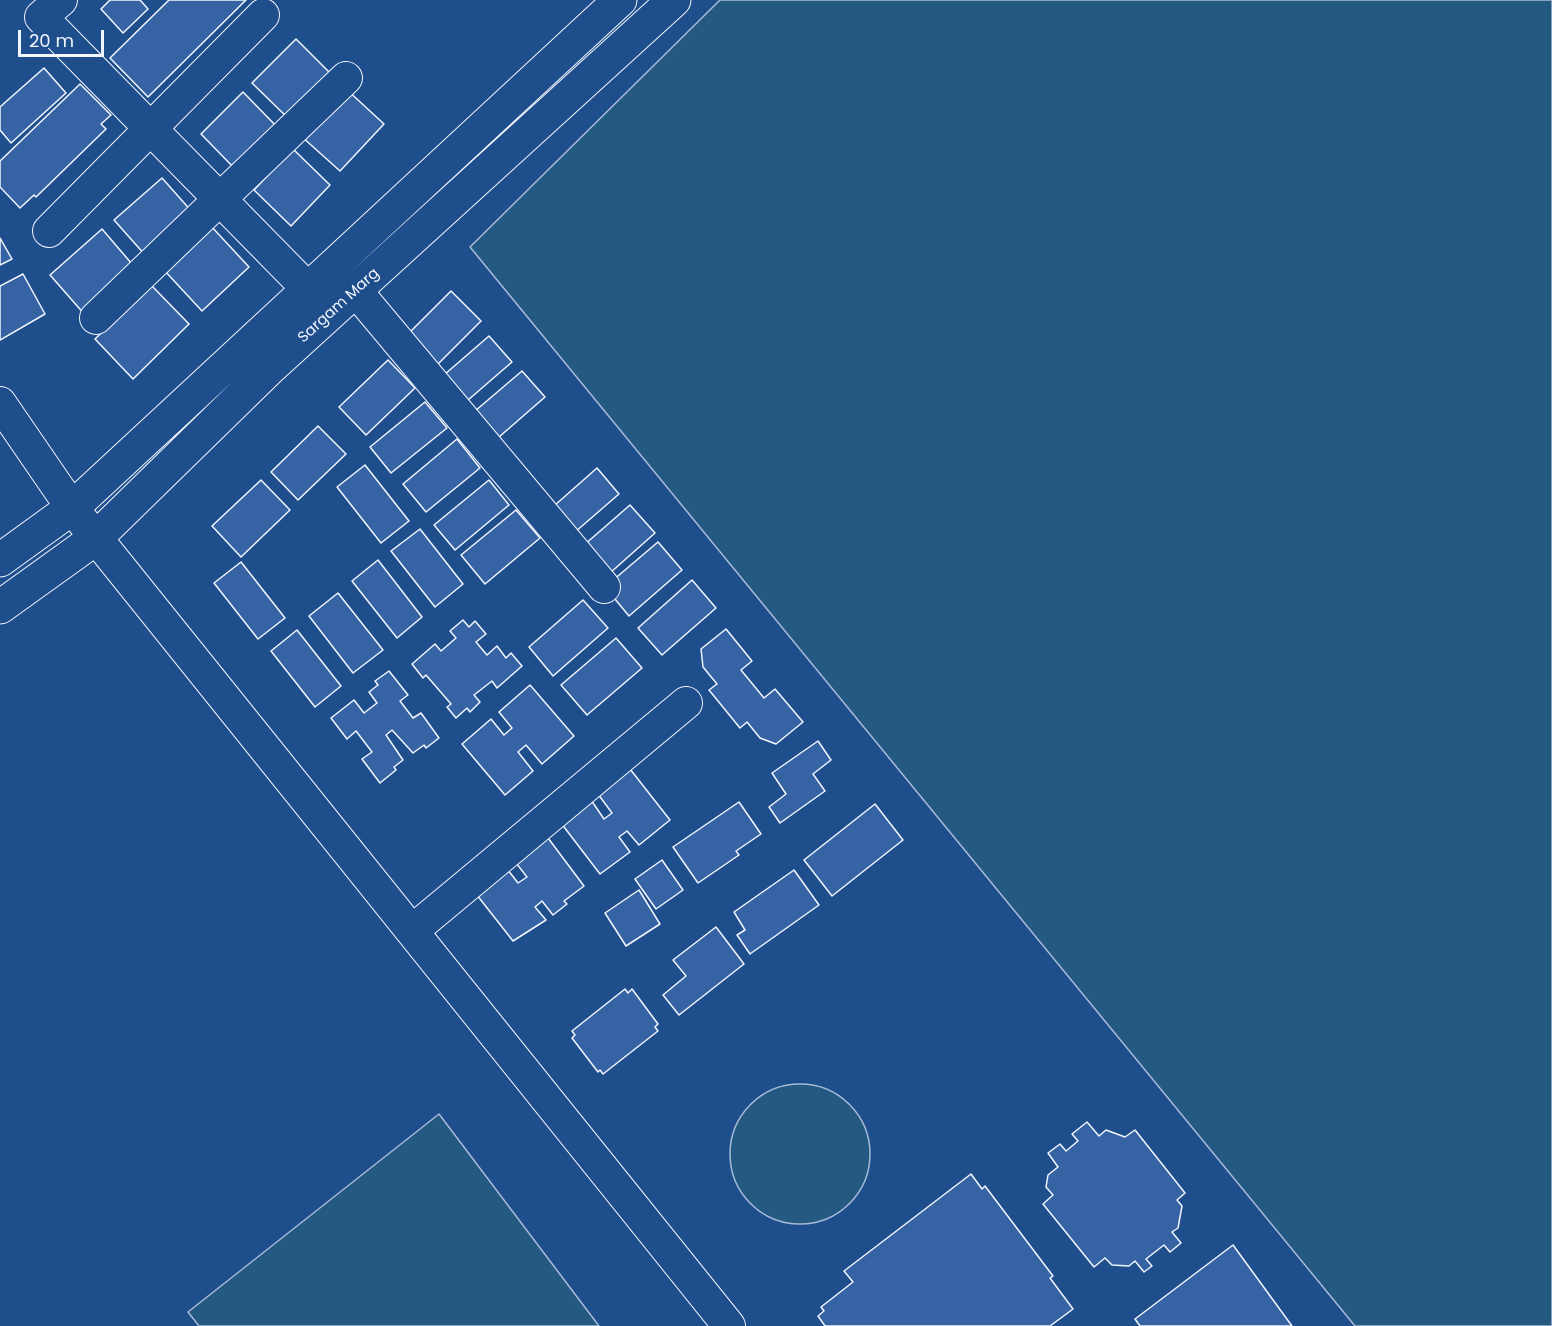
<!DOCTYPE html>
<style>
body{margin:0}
#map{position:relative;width:1552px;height:1326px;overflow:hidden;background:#1f4e8c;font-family:Poppins,sans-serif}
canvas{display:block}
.scale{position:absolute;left:18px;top:30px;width:86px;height:27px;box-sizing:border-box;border:3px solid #f2f6ff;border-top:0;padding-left:8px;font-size:18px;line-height:21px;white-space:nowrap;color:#f2f6ff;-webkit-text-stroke:4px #1f4e8c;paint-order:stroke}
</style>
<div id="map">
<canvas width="1552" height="1326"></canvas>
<div class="scale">20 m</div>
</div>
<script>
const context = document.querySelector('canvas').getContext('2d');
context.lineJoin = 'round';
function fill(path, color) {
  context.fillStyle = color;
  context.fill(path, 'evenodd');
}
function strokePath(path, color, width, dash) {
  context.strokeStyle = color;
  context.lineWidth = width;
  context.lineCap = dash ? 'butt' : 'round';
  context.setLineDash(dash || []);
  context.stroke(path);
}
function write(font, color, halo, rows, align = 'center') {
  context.font = font + ' Poppins,sans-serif';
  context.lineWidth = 4.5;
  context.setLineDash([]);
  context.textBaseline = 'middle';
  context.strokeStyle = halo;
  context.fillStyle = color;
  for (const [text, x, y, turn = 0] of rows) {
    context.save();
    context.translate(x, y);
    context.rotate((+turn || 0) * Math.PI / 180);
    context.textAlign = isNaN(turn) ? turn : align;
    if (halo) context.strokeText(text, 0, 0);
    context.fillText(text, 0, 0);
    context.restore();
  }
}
const green = new Path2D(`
 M720,0H1552V1326H1355L470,247Z
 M730 1154a70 70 0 1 1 140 0a70 70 0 1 1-140 0Z
 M439,1114L599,1326H199L188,1312Z`);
const building = new Path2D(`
 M110,0H140L148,9L123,33L101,9Z
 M169,0H246L148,97L110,58Z
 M296,39L336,79L293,123L252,83Z
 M44,68L66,93L11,143L0,130V107Z
 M80,84L111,115L101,124L106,129L36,197L34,195L20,208L0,187V161Z
 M345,88L384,124L340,171L301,136Z
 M243,92L281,131L238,172L201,134Z
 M293,149L330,185L291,226L254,190Z
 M162,178L194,214L146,256L114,220Z
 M210,225L249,267L202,311L163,269Z
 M102,229L138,271L86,316L50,275Z
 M0,238L12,259L0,265Z
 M23,274L45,314L0,340V286Z
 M151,285L189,324L133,379L95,339Z
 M451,291L481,321L435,367L406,336Z
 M489,336L512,362L460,407L437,381Z
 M388,360L415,388L366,435L339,407Z
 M522,371L545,397L491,444L468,417Z
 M425,402L447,428L391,473L370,447Z
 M318,426L346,454L298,500L271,472Z
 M457,439L480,468L426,512L403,484Z
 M365,465L409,521L381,543L337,487Z
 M597,468L619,494L567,539L546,513Z
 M261,480L290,510L241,557L212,526Z
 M489,480L509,505L455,550L434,525Z
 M630,505L655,533L601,581L576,552Z
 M516,510L540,538L485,584L461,555Z
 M420,529L463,584L435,607L391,551Z
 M658,542L682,570L629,616L605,587Z
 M378,560L422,617L397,638L352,581Z
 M241,562L285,618L258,639L214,583Z
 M692,580L716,608L662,655L638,628Z
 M338,593L383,650L353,673L309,616Z
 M583,600L608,628L553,676L529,647Z
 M463,620L469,627L475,621L486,634L476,642L487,655L497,646L506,658L511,653L522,666L497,688L492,681L474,695L480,702L470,712L467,708L456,718L447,707L451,704L426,675L423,678L412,664L435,644L441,651L456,638L450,631Z
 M726,629L752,661L741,670L764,698L775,689L803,722L776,744L760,738L747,722L740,728L709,690L717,684L703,667L701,649Z
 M297,630L341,686L315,707L271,651Z
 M616,638L642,668L587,715L561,685Z
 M389,671L408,695L400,701L413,718L421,713L439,738L426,748L424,745L413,753L392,730L386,735L403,760L394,767L396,770L380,783L362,759L372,752L356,731L347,739L331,718L354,700L364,713L377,703L369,692L378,685L375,681Z
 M530,685L574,736L542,764L526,745L518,752L533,771L505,795L462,744L491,719L504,735L512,728L499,712Z
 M818,741L831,760L813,774L825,791L780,823L769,807L786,794L772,773Z
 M630,769L670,820L639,845L627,831L619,837L630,852L600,874L561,823L591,800L604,819L612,813L598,794Z
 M739,802L761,834L736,851L739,855L698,883L673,847Z
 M875,804L903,840L832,896L804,860Z
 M545,834L584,886L564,901L567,904L553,915L542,901L535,907L546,920L513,941L473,890L504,865L518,883L527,877L513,859Z
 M662,860L683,890L656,909L635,879Z
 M794,870L819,905L750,954L737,935L745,930L734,912Z
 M639,890L660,924L626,946L605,913Z
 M716,927L744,964L679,1015L663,995L686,976L673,960Z
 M625,989L628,993L632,989L658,1024L655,1027L658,1031L603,1074L600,1070L598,1072L572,1038L575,1035L572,1031Z
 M1087,1122L1099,1136L1106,1130L1125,1137L1135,1130L1185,1193L1177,1200L1182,1206L1178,1228L1172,1232L1181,1243L1170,1252L1164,1245L1146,1259L1152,1266L1144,1272L1135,1261L1129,1266L1112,1265L1105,1258L1094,1267L1043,1204L1053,1195L1046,1187L1048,1175L1058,1167L1048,1153L1060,1144L1066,1151L1078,1141L1072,1134Z
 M971,1174L982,1189L985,1186L1053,1276L1050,1278L1073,1309L1050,1326H825L818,1316L824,1311L821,1307L853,1282L844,1271Z
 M1233,1245L1292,1326H1140L1135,1319Z`);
const minor = new Path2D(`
 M61,0L41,17L307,288
 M49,231L263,15
 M356,291L604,587
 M96,318L346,78
 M0,403L72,508L729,1326
 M412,931L686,703`);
const major = new Path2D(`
 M0,560L72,508L620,0
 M0,607L96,538L271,367L674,0`);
const streetNames = [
 ["Sargam Marg",339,306,-42]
];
fill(green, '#245a82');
strokePath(green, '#a8bbd7', 1.5);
fill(building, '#3563a3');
strokePath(building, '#f2f6ff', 1.5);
strokePath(minor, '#f2f6ff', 34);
strokePath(major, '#f2f6ff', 35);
strokePath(minor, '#1f4e8c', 32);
strokePath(major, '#1f4e8c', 33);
write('15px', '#f2f6ff', '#1f4e8c', streetNames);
</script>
